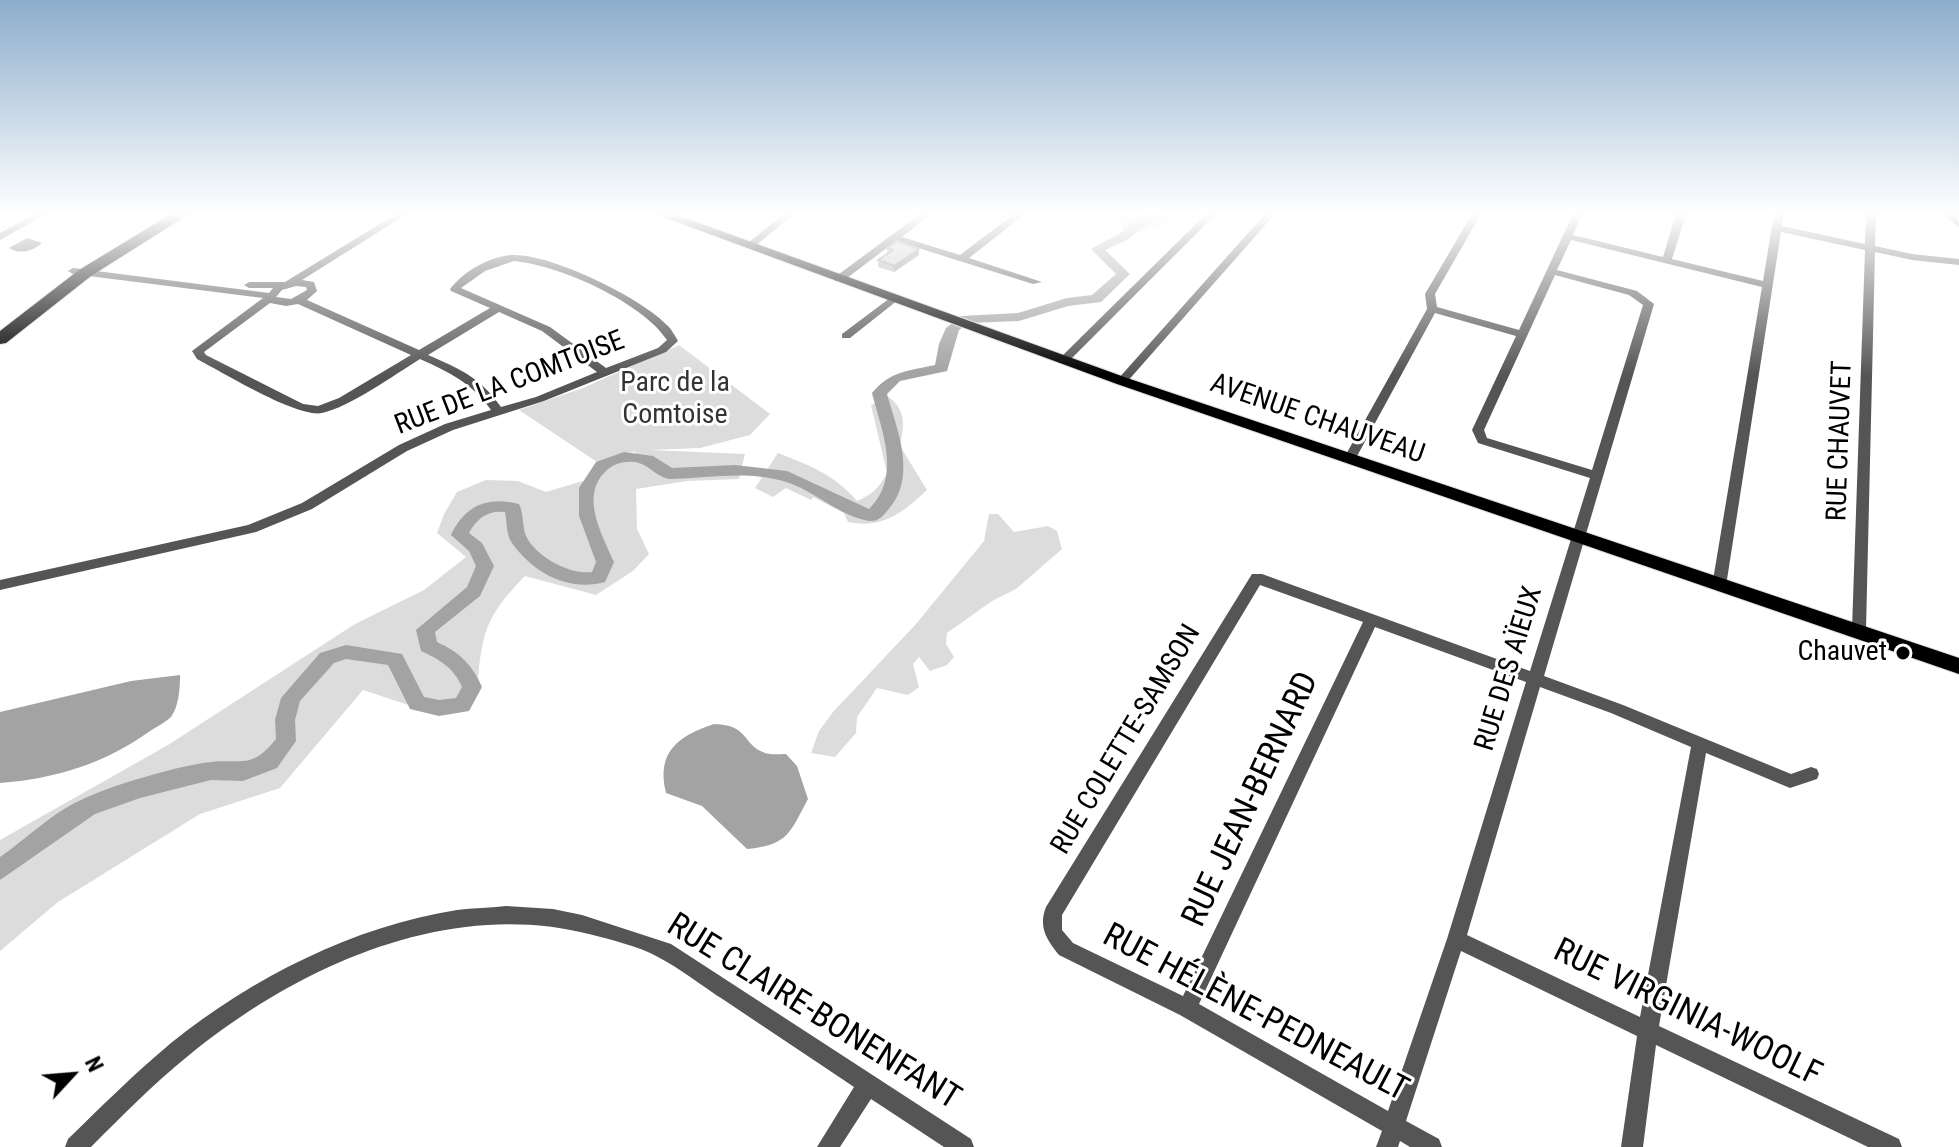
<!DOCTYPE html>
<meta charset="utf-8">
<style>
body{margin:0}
#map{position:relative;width:1959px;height:1147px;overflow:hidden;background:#fff;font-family:"Roboto Condensed",sans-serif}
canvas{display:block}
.north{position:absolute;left:32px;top:1035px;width:80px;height:80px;-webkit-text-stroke:6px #fff;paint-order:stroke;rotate:64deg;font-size:22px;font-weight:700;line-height:32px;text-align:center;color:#000}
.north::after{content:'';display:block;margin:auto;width:28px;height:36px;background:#000;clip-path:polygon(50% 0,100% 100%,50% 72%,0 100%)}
</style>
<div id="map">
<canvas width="1959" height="1147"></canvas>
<div class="north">N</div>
</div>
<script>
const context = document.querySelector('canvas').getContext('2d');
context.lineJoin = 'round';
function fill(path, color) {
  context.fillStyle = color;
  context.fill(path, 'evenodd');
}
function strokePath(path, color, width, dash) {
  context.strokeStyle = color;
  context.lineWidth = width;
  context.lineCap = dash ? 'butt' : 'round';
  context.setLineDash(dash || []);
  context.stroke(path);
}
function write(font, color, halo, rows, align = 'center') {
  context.font = font + ' "Roboto Condensed",sans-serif';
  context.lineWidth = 6;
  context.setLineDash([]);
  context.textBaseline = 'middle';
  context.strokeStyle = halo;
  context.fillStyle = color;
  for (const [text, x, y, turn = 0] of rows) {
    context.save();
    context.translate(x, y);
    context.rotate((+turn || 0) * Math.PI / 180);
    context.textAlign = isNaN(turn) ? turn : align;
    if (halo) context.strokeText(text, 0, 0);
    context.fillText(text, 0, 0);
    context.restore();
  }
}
const green = new Path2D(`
 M1175,214L1168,223L1124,237L1121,214Z
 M679,345L770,414L750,435L700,448L649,450L745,454L739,479L687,481L636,489L637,529L649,554L633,571L596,595L525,576C484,618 482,634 477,691L436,714L363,690L280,788L200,814L58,902L0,951V840L168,745L355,624L424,590L466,557L437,533L444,514L457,492L486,480L518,481L546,492L593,478L637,452L622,453L597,462L519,410L583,388Z
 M889,397C907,412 904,425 900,446L927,490C902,513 883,529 848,522L844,513L813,497L811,500L786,488L773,497L755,488L778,453C809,465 835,475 857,501C873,494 879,488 887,473L871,405Z
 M989,514H998L1014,532L1048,526L1057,531L1062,549L1016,589L992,601L947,633L946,644L954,657L947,665L930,671L919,657L913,664L919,687L908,695L877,688L857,717L856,733L835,757L811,753L819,731L833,712L916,624L984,541Z`);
const water = new Path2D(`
 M180,675C180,688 179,706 171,717C166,722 156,727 150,731C106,763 55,779 0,783V712L131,681Z
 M714,724C750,725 742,745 765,753C771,755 780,754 786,754L797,766L808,799C790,832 789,845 747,849L702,806L666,793C656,752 678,736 714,724Z`);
const river = new Path2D(`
 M1145,214H1159L1127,240L1105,250L1130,274L1101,302L1068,306L1019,321L969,323L959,330L947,371L900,381L887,394C897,430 918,477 888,510C883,516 878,522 869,521C839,516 815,491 786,482C749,470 709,478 671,479C658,479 648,463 634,462C623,461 614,464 606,471C579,496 603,536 614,562L605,582C569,592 533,573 512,543C506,535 507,521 505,512C488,510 477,518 469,533L482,543L494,566L480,596L435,632L437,642C459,652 472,664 482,687L469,711L439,716L410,709L388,665L346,659L334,663L300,701L295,720L296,741L277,768L243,781L211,780L140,798L95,814L0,880V857C26,839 52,813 81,800C109,786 180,765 211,762C243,759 252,769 276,739L275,720L281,698L320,653L346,645L402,654L424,697L439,700L456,698L462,687C454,668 439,659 421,651L416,630L467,587L476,566L469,551L451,535C465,505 488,496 519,504C524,514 522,526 526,536C536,557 570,575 592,572L596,562L579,516V488L596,462L624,452L653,456L672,468L735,465L787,471L869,509C902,477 882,432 872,393C890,371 908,371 935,365L939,344L946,328L961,316L1018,313L1067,298L1092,295L1116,274L1091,249L1119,234Z`);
const minor = new Path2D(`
 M34,214H46L0,240V233Z
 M396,214H407L302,280L314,282L317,291L307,300L419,350L490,308L451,291L450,289C464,271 490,256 513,255C552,254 642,298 668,326C672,330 675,336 678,341L666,352L544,401L453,430L407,451L312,509L256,532L0,590V580L248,525L302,503L399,445L445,424L491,410C472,383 449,372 420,359C394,375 350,407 322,413C297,418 222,372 197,359L192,351L263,298L73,274L68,271L73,268L269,293L273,288H249L244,285L249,282H285ZM514,261C559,265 642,302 667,340L658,348L606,368L550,327L461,288L485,271ZM296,286L306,287L307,290L291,299L276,297L282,290ZM270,303L286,306L298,304L411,355L339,398L318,406L303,404L206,355L204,352ZM499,312L542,331L597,372L536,397L501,407C480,377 460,369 428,355Z
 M784,214H794L754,247H748V243Z
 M920,214H931L902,237L960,255L1014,214H1025L969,258L1042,282L1033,284L896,241L843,281H835V277Z
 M1206,214H1216L1067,363H1059V359Z
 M1265,214H1275L1126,383H1118V379Z
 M1472,214H1481L1435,294L1437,307L1519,330L1573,214H1582L1573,235L1663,257L1676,214H1686L1672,259L1763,281L1774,214H1784L1782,226L1865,244L1866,214H1876L1875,246L1912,254L1959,259V265L1912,260L1875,252L1866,629L1869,634L1867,638H1857L1852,629L1865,250L1781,232L1726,586L1719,591L1712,586L1762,287L1571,240L1557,270L1637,291L1654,304L1544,676L1623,705L1791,774L1811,767L1817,769L1819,774L1817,779L1790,788L1706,753L1659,1026L1899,1139L1902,1147H1868L1656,1045L1643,1147H1621L1637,1036L1461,951L1406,1121L1439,1139L1442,1147H1410L1400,1141L1398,1147H1376L1382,1131L1180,1015L1059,955C1047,940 1038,927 1046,907L1252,574H1262L1530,671L1590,478L1478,443L1472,430L1516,336L1435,313L1356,458L1350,462L1344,458L1427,309L1425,294ZM1555,275L1629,295L1643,305L1592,470L1487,438L1484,430ZM1260,585L1363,622L1183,996L1073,943L1062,930V915ZM1375,627L1526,682L1447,939L1388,1111L1199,1004ZM1540,687L1611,713L1691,747L1640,1017L1467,935Z
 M27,238L42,243C33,251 20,255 9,248Z
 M894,295L898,296V300L850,338H842V334Z
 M506,906L553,909L582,915L671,944L971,1139L974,1147H944L871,1099L840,1147H817L854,1087C811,1058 767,1029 724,1000C702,986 681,969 658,957C638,946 612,940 589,934C446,898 297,967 188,1056C153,1084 122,1116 91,1147H65L68,1139C102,1106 135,1073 171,1043C252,978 354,926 457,910C473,908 489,908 506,906Z`);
const major = new Path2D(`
 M655,214H674L1127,378L1959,658V674L1117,384Z
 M1943,214H1957L1959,227Z`);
const highway = new Path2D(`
 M171,214H189L91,276L6,343L0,344V331L79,270Z`);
const wall = new Path2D(`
 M887,248L919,255L894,272L878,267V260L887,254Z`);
const shadedWall = new Path2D(`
 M919,249V255L894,272V266Z`);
const building = new Path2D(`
 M897,241L919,249L894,266L878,260L893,250L887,248Z`);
const markers = [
 [1903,653,8,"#000"]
];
const streetNames = [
 ["RUE DE LA COMTOISE",510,384,-21],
 ["AVENUE CHAUVEAU",1317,420,19],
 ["RUE CHAUVET",1841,441,-88],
 ["RUE DES AÏEUX",1510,669,-73],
 ["RUE COLETTE-SAMSON",1127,740,-59]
];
const parkNames = [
 ["Parc de la",675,384],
 ["Comtoise",675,416]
];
const poiNames = [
 ["Chauvet",1887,653]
];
const nearStreetnames = [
 ["RUE JEAN-BERNARD",1252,800,-65],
 ["RUE CLAIRE-BONENFANT",813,1013,32],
 ["RUE HÉLÈNE-PEDNEAULT",1255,1014,28],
 ["RUE VIRGINIA-WOOLF",1687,1014,26]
];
fill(green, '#dcdcdc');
fill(water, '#a3a3a3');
fill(river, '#a3a3a3');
strokePath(major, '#dbdbdb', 2);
strokePath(highway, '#dbdbdb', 2);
fill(minor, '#555');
fill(major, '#000');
fill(highway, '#000');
fill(wall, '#a9a9a9');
fill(shadedWall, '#898989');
fill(building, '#c4c4c4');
strokePath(building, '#898989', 2);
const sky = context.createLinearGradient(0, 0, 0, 375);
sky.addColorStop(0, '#8cadcc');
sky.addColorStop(0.57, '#fff');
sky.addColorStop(1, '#ffffff00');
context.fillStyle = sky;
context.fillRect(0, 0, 1959, 375);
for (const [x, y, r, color] of markers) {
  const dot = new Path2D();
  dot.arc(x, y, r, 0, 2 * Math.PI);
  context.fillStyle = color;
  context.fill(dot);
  strokePath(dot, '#fff', 3);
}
write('28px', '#000', '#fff', streetNames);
write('28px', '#333', '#fff', parkNames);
write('28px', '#000', '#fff', poiNames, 'right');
write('34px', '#000', '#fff', nearStreetnames);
</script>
